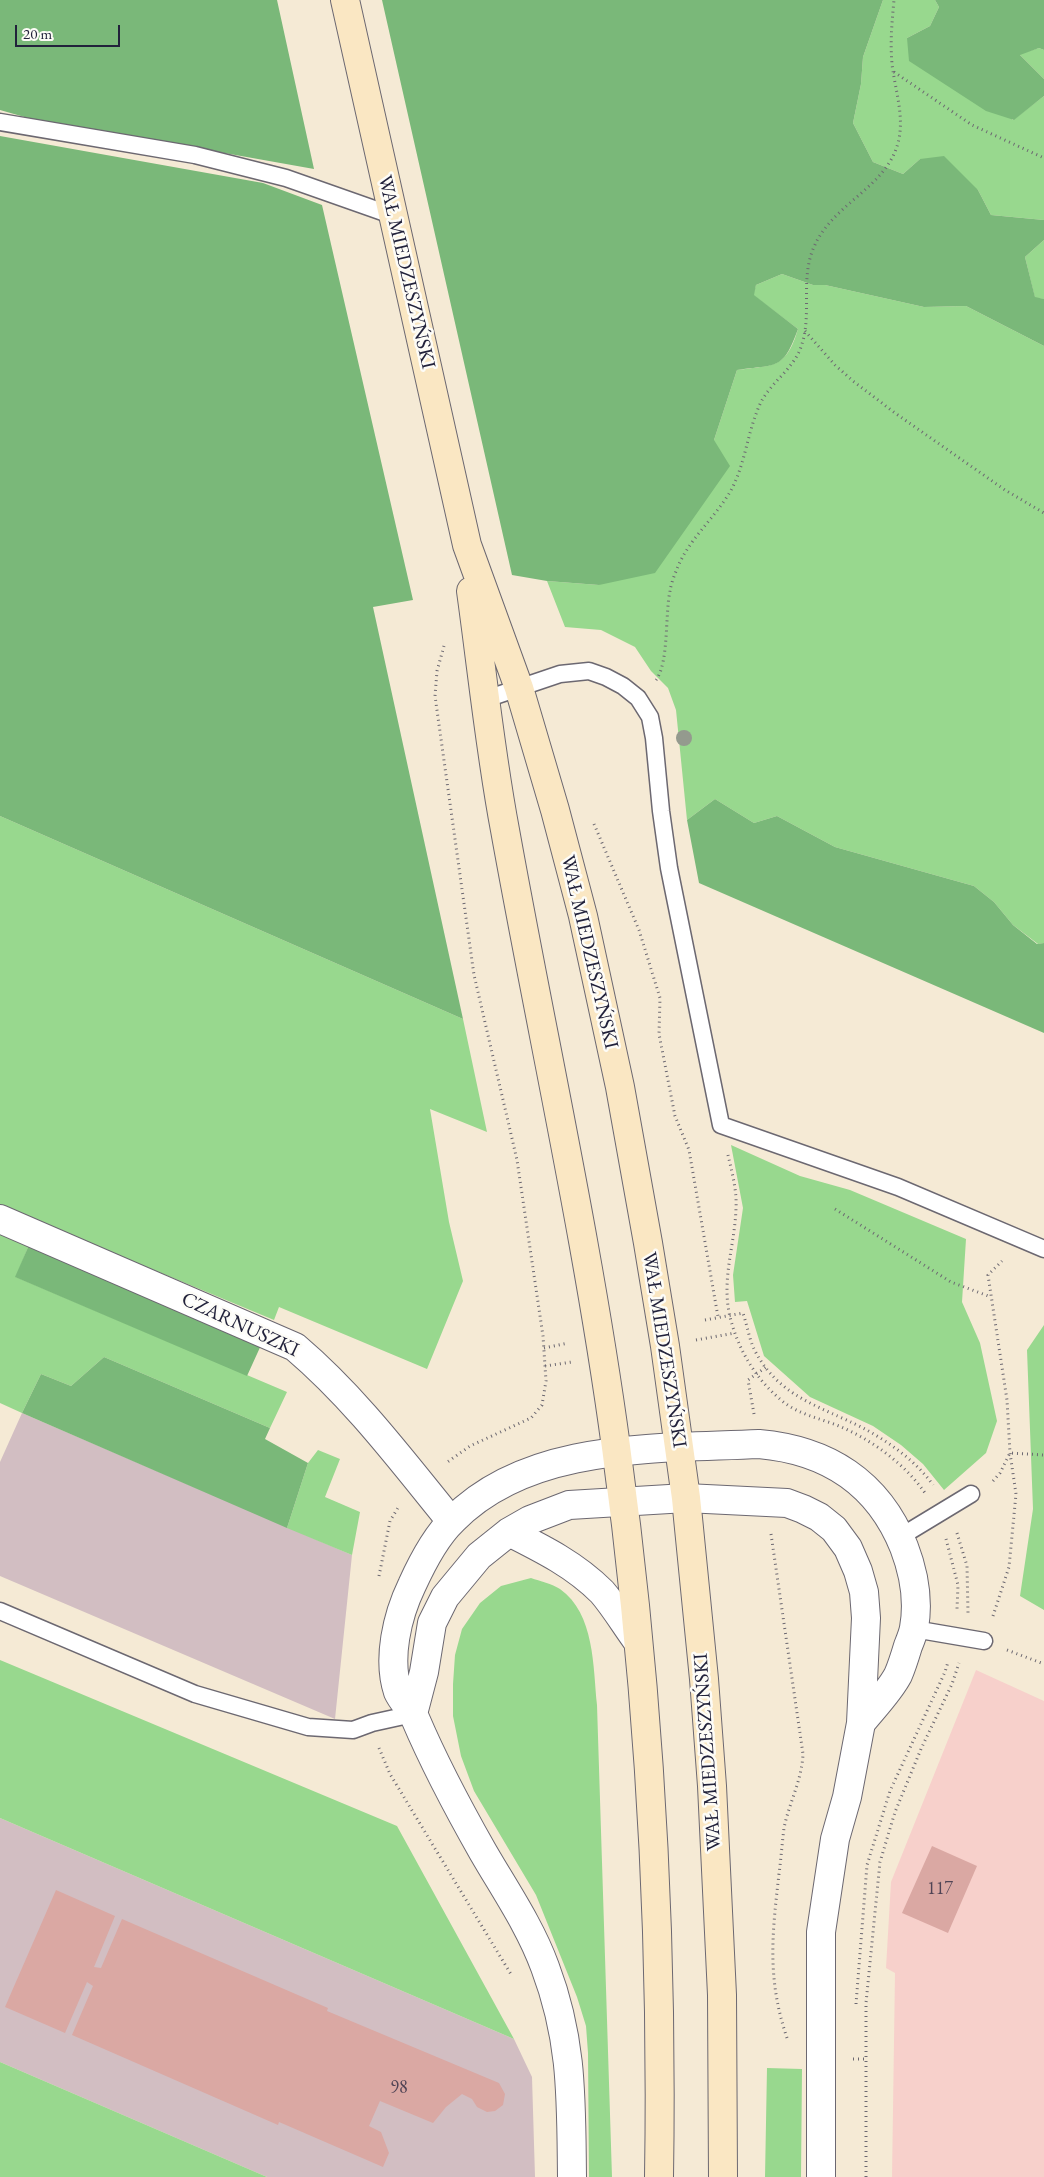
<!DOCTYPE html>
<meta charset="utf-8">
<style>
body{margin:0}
#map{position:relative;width:1044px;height:2177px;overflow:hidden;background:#f5ead5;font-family:"EB Garamond",serif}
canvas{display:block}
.scale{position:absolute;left:15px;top:25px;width:105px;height:22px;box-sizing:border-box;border:2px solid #22223b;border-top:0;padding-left:6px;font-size:15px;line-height:18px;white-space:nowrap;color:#22223b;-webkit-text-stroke:4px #fdfcf7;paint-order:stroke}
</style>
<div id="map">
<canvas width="1044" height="2177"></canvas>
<div class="scale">20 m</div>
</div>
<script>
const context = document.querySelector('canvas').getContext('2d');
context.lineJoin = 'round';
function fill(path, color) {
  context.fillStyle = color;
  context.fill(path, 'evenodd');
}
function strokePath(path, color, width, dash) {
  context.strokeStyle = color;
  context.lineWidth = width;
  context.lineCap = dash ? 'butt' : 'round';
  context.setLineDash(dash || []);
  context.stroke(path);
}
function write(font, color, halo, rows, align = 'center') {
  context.font = font + ' "EB Garamond",serif';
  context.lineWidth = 5;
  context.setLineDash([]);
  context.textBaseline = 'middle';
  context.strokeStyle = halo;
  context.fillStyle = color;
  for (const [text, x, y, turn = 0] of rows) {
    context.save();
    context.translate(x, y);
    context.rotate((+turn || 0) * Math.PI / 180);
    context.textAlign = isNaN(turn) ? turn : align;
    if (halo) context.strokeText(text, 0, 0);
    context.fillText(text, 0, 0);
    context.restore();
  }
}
const built = new Path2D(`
 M976,1670L1044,1701V2177H892L895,1973L886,1968L891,1882Z`);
const industrial = new Path2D(`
 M22,1413L352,1555L335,1719L0,1576V1462Z
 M0,1818L514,2039L532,2077L535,2177H267L0,2062Z`);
const green = new Path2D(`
 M883,0H935L939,7L930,26L907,38L1013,120L1044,96V220L991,215L978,190L920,159L903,174L873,162L853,123L861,84L863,57Z
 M1039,48L1044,50V79L1019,54Z
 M1044,240V299L1035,298L1025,257Z
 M782,274L813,285H825L924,307L966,306L1044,346V943L1038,944L1013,925L994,902L974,886L835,847L777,816L754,823L715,799L687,820L676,710L668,688L651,671L635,647L601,630L565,627L547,581L599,585L714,440L737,370C774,365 786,369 798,329L753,295L756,285Z
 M0,816L463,1019L487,1132L430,1109L449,1222L463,1281L427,1369L279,1307L274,1320L0,1206Z
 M731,1145L800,1176L850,1190L966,1239L962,1302L980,1343L997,1421L986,1453L944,1490L923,1464L901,1445L873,1426L810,1397L764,1356L747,1301L735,1302L733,1275L743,1208Z
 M0,1232L29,1245L16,1277L287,1392L270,1428L104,1357L71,1386L41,1374L22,1413L0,1403Z
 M1044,1325V1610L1020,1596L1033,1509L1027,1350Z
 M318,1450L340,1459L325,1497L360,1512L352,1555L287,1528L308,1463Z
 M531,1578C540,1581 552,1584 560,1589C595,1614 593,1667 597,1705L612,2177H589L588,2053L586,2026L577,1997L536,1895L474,1791L461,1756L453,1716V1684L455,1655L462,1629L480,1603L501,1586Z
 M0,1660L397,1826L514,2039L0,1818Z
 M0,2062L267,2177H0Z
 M767,2068L802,2069L801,2177H765Z`);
const forest = new Path2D(`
 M0,0H277L314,169L28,118L0,110Z
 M382,0H883L863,57L861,84L853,123L873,162L903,174L920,159L944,156L978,190L991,215L1044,220V240L1025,257L1035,297L1044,299V346L966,306L924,307L825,285H813L782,274L756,285L754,295L798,329C783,371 777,364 737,370L714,440L730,466L655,573L599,585L547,581L512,575Z
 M935,0H1044V50L1039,48L1020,55L1044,79V96L1014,120L986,111L909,61L907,38L930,26L939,7Z
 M0,136L263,183L322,205L413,600L373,607L463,1019L0,816Z
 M715,799L754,823L777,816L835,847L974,886L994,902L1013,925L1037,944L1044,943V1033L699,883L687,820Z
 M29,1245L262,1343L247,1376L15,1277Z
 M104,1357L270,1428L265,1439L308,1463L287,1528L22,1413L41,1374L71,1386Z`);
const building = new Path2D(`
 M932,1846L977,1866L948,1933L902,1913Z
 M56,1890L115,1916L94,1967L101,1968L122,1919L328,2008L327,2011L499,2083L505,2094L503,2105L495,2111L487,2112L477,2107L472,2099L462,2094L446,2107L433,2123L380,2101L369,2126L381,2132L389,2153L383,2167L279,2122L278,2125L72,2035L93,1986L87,1982L65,2033L5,2007Z`);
const path = new Path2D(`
 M894,72L972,125L1044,158
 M805,331L835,365L853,381L895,413L1005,490L1044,513
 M444,646L437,671L435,696L474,975L517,1160L543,1336L546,1381L542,1405L531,1418L470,1446L446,1463
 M656,680C669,663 665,614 670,591C671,584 674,576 677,569C688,540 714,519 730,492C746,464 747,431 761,402C772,381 795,368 802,344C812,313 800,278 814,247C832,204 886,188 898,143C905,117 895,90 892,64C890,42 892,22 894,0
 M594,824L639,930L660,998L659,1034L675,1116L689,1150L718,1317
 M728,1155C732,1172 737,1191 736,1208C735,1245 721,1279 730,1317C738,1349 755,1378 781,1400C797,1414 819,1418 839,1426C872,1440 905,1464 925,1493
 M835,1209L951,1282L991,1297
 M705,1320L743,1313C747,1325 749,1338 754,1349C778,1397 820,1406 863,1428C889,1442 916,1461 933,1485
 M696,1340L735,1333
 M544,1348L568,1343
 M545,1366L572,1362
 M754,1414L748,1380L766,1367
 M993,1481L1000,1473L1010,1453L1044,1455
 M957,1533L967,1566L968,1613
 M771,1534L803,1754C802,1780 789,1803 784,1828C782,1844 781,1859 779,1874C772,1935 767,1979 787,2038
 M946,1539L958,1585L957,1609
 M379,1576L390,1521L399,1506
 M993,1616L1009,1567L1016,1494L1010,1453L1007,1400L988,1275L1002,1261
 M1007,1650L1044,1664
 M379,1748L390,1774L512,1976
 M856,2004L867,1865L890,1791L945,1672L948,1662
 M853,2059H865
 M866,2177V2003L880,1862L895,1812L921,1749L952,1684L959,1663`);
const lane = new Path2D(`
 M0,122L195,155L286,178L394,216
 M486,699L560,674L589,671L606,677L623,686L638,698L650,717L654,738L661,811L669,868L721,1125L898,1187L1044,1249
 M900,1537L971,1494
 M0,1611L195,1694L308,1727L353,1730L372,1723L413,1714
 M914,1629L984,1641`);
const street = new Path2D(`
 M0,1219L295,1347C355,1398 402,1461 451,1521
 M509,1532C543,1549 575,1565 602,1592C615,1607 626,1626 638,1642
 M413,1714L424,1672L432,1623L445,1597L479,1556L509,1532L530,1520L569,1505L686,1498L787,1503L803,1509L819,1517L834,1529L848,1548L858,1571L864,1592L866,1618L861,1723L847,1797L835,1839L821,1932V2177
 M572,2177C571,2100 573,2041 545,1967C530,1926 505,1890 483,1852C458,1808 435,1765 415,1718C411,1709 402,1701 398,1692C387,1659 397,1616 412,1585C422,1563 435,1537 453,1520C529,1442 658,1449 759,1444C827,1450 878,1482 904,1547C914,1573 919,1600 914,1628C913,1634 910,1641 908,1646C905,1656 902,1666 898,1675C889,1692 873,1708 861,1723`);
const secondary = new Path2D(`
 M345,0L467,545L519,688L555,810L583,916L620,1087L648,1243L665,1346L686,1498L704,1679L712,1786L722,1995L723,2177
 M471,591C482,670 490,751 505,830C542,1036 588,1240 616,1447C649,1687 663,1935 659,2177`);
const trees = [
 [684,738]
];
const numberNames = [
 ["117",940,1889],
 ["98",399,2088]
];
const streetNames = [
 ["WAŁ MIEDZESZYŃSKI",406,272,77],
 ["WAŁ MIEDZESZYŃSKI",589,952,77],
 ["CZARNUSZKI",240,1325,25],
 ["WAŁ MIEDZESZYŃSKI",664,1350,81],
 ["WAŁ MIEDZESZYŃSKI",708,1752,-94]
];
fill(built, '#f7d0cb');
fill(industrial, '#d2bec2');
fill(green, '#98d88e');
fill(forest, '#7ab879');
fill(building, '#daa8a3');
strokePath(lane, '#6c6871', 19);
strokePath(street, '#6c6871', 30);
strokePath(secondary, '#6c6871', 30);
strokePath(path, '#6c6871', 3, [1, 4]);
strokePath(lane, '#fff', 16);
strokePath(street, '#fff', 28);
strokePath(secondary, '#fae7c3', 28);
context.fillStyle = '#949a8e';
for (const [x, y] of trees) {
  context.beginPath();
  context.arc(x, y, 8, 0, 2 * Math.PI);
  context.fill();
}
write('18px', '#504455', null, numberNames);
write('20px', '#22223b', '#fdfcf7', streetNames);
</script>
